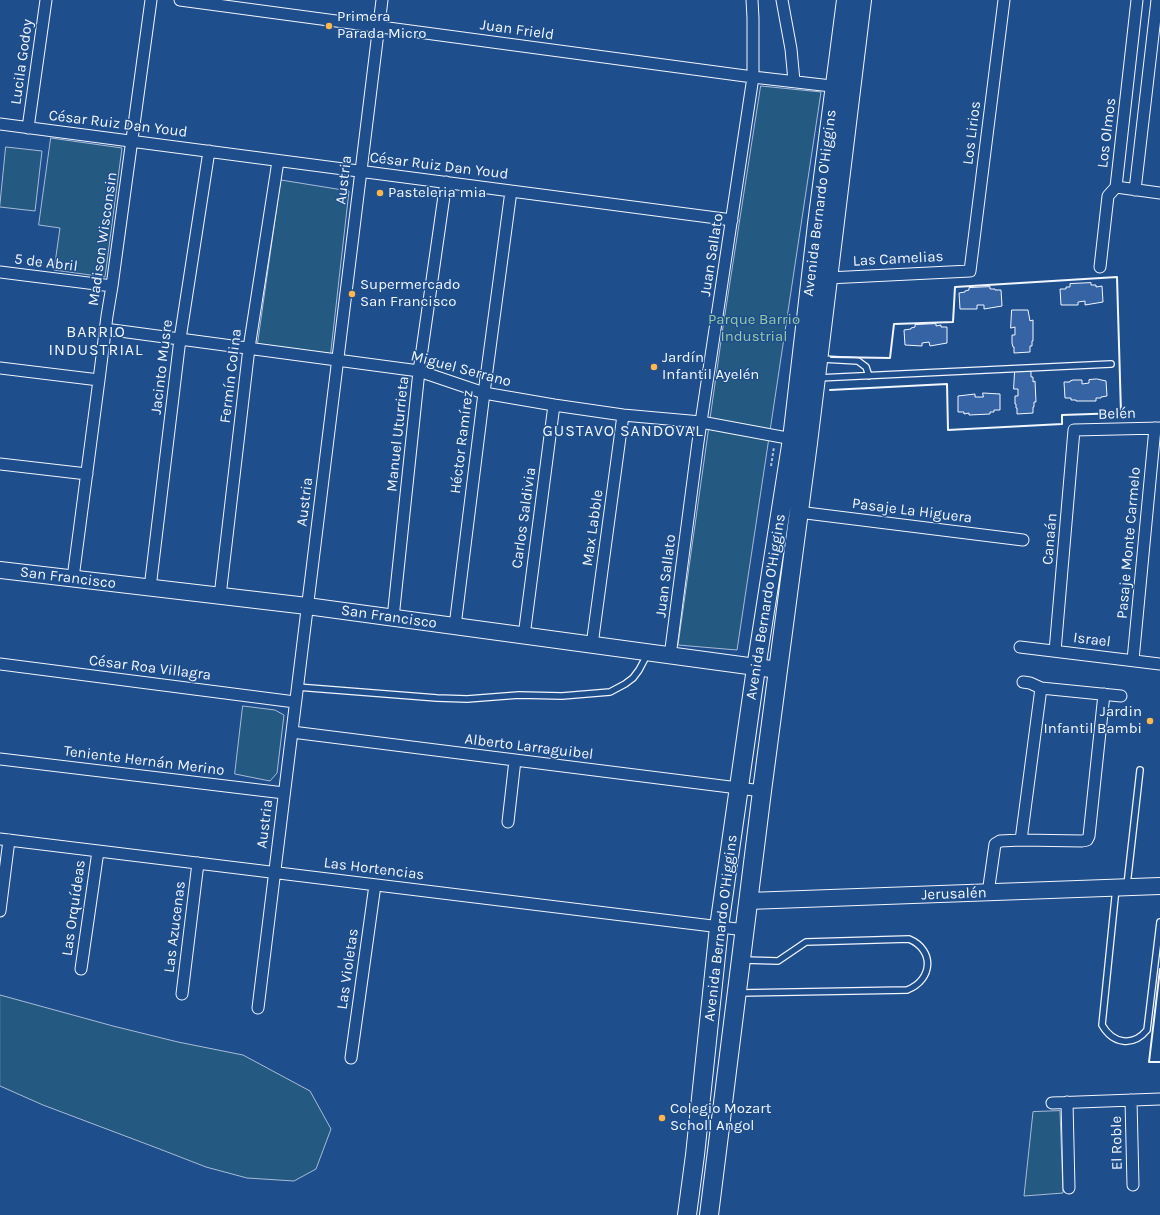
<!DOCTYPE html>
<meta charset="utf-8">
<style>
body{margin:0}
canvas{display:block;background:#1f4e8c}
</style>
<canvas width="1160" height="1215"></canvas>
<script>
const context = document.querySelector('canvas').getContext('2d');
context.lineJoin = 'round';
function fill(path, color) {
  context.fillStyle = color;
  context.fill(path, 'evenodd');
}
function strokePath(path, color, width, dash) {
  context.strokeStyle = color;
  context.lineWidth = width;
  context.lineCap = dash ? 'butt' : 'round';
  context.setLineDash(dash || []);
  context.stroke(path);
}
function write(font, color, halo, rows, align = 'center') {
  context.font = font + ' Karla,sans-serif';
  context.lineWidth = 3;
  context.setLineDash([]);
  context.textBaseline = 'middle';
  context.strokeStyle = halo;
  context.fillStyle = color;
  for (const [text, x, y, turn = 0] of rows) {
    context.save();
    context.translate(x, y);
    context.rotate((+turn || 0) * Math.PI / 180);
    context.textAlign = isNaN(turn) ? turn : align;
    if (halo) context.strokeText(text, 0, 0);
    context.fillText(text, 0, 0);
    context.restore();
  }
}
const green = new Path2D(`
 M761,86L821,92L737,650L678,645L723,327Z
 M51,138L122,148L105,277L54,270L60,228L39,225Z
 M6,147L42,151L35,211L0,207Z
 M281,180L349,191L330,359L257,350Z
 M243,706L275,710L284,715L277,773L270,781L235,774Z
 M0,995L113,1026L178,1042L243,1055L310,1091L331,1129L316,1169L294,1181L247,1178L206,1167L157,1148L43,1105L0,1086Z
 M1060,1111L1063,1193L1024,1196L1033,1112Z`);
const building = new Path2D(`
 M1091,283V285H1096V287L1102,286L1103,302L1085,305V301L1078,302V305H1061L1060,289H1066V287H1070V284Z
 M990,287V289H995V290H1001L1002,306L984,309V305H977V309H960L959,293L965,292V291L969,290V288Z
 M1012,310H1028L1030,321L1033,320V341H1032V346H1030V352L1014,353V347H1013L1012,343V335H1015V327L1011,328Z
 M936,324V326L941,325V327H947V343L930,346L929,342L922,343V346L905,345L904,330L911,329V328L915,327V325Z
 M1015,371H1031V377H1033V382L1035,381L1036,402H1034V407H1033V413L1017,414V408H1016V404H1015V396H1018V389H1014Z
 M1097,379L1106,381L1107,396L1101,397V398H1096V401H1076V400H1071V398H1065L1064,382H1070V381L1073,380H1082V384L1089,383V380Z
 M983,393L1000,394V410H994V412H990V414L969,415V413L964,414V412H958V396L975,394V397H983Z`);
const path = new Path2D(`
 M771,466L774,447`);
const lane = new Path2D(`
 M822,359L858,361L866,367L869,376
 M818,378L1111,364
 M297,687L437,698L467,699L519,695L562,696L610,692L625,684L633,678L639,670L648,653
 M1127,885L1140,770
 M1116,888L1102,1025C1113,1044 1133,1047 1147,1030L1160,922
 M739,993L907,990C933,980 935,950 909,939L806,942L778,961L744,960`);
const street = new Path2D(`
 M180,0L753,77L840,87
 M782,0L791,49L794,81
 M0,124L732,220
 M28,128L46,0
 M1116,187L1160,193
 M1135,190L1157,0
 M1100,267L1108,196L1116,187L1137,0
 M0,272L112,286
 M828,278L970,271L1004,0
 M105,329L419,371L484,393L554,405L623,415L701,422L798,440
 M0,368L99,380
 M0,464L87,474
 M798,512L1023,540
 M73,578L99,380L107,316L112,286L151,0
 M150,588L180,339L209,151
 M220,596L249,348L278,161
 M393,618L419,371L446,182
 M455,626L484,393L511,191
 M524,636L554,405
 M592,645L623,415
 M1020,647L1160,664
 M1055,651L1074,430L1160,428
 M670,656L698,442L753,77V18L752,0
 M1133,660L1155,428
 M0,664L295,702
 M1023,682L1030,683L1041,688L1121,696
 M1041,688L1021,840L1082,841L1087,840L1089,836L1104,694
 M292,732L762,791
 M0,759L284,793
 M508,822L515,760
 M0,839L745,930
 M988,893L995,844L1000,841L1021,840
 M0,911L9,840
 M81,969L98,851
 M182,994L198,863
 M258,1008L382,0
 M351,1058L375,885
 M1131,1100L1133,1185
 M1067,1102L1069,1188
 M1052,1103L1160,1099`);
const secondary = new Path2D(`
 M0,570L307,606L778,670
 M748,901L1160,886`);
const primary = new Path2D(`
 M687,1215L695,1155L719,927L756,668L792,439L817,224L846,0
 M709,1215L762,791L808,443L862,0`);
const wall = new Path2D(`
 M830,390L947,384L948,430L1062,424V415L1121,413L1117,277L955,287L953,322L894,324L890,358L831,357
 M1160,969L1149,1062H1160`);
const markers = [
 [329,26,4,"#ffb74d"],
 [380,193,4,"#ffb74d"],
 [352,294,4,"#ffb74d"],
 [654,367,4,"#ffb74d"],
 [1150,721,4,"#ffb74d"],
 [662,1118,4,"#ffb74d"]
];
const poiNames = [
 ["Primera",337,17],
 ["Parada Micro",337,34],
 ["Pasteleria mia",388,193],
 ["Supermercado",360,285],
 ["San Francisco",360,302],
 ["Jardín",662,358],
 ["Infantil Ayelén",662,375],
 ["Jardin",1142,712,"right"],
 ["Infantil Bambi",1142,729,"right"],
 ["Colegio Mozart",670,1109],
 ["Scholl Angol",670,1126]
];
const streetNames = [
 ["Juan Frield",517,30,8],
 ["Lucila Godoy",22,62,-82],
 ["César Ruiz Dan Youd",118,124,7],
 ["Los Lirios",972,133,-83],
 ["Los Olmos",1107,133,-83],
 ["César Ruiz Dan Youd",439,166,7],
 ["Austria",344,180,-83],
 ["Avenida Bernardo O'Higgins",820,203,-83],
 ["Madison Wisconsin",103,239,-82],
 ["Juan Sallato",712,255,-81],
 ["Las Camelias",898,259,-3],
 ["5 de Abril",46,263,7],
 ["Jacinto Musre",162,367,-83],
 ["Miguel Serrano",461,369,15],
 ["Fermín Colina",231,376,-83],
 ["Belén",1117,414,-2],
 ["Manuel Uturrieta",398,434,-84],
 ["Héctor Ramírez",462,442,-83],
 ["Austria",305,502,-83],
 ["Pasaje La Higuera",912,511,7],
 ["Carlos Saldivia",524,518,-82],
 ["Max Labble",593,528,-82],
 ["Canaán",1050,539,-85],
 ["Pasaje Monte Carmelo",1129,543,-85],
 ["Juan Sallato",666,576,-83],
 ["San Francisco",68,578,7],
 ["Avenida Bernardo O'Higgins",766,607,-81],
 ["San Francisco",389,617,8],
 ["Israel",1092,640,7],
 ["César Roa Villagra",150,668,7],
 ["Alberto Larraguibel",529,747,7],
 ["Teniente Hernán Merino",144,761,7],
 ["Austria",265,824,-83],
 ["Las Hortencias",374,869,7],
 ["Jerusalén",954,894,-2],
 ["Las Orquídeas",74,908,-82],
 ["Las Azucenas",175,927,-83],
 ["Avenida Bernardo O'Higgins",721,928,-83],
 ["Las Violetas",348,969,-82],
 ["El Roble",1117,1143,-91]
];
const parkNames = [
 ["Parque Barrio",754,320],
 ["Industrial",754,337]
];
const neighbourhoodNames = [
 ["BARRIO",96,332],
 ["INDUSTRIAL",96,350],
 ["GUSTAVO SANDOVAL",623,431]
];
fill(green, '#245a82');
strokePath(green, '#a8bbd7', 1);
fill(building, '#3563a3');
strokePath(building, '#f2f6ff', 1);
strokePath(lane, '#f2f6ff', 8);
strokePath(street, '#f2f6ff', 13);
strokePath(secondary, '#f2f6ff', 18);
strokePath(primary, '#f2f6ff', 20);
strokePath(path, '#b3c4dc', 2, [3, 2]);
strokePath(lane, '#1f4e8c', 5.5);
strokePath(street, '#1f4e8c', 11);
strokePath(secondary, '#1f4e8c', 16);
strokePath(primary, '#1f4e8c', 18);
strokePath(wall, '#f2f6ff', 2);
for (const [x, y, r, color] of markers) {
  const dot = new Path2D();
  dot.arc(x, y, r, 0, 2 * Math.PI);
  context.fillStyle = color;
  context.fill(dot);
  strokePath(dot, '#1f4e8c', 1.5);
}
write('15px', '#f2f6ff', '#1f4e8c', poiNames, 'left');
write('15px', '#f2f6ff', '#1f4e8c', streetNames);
write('15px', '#97c8a6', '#1f4e8c', parkNames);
context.letterSpacing = '1px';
write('16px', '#f2f6ff', '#1f4e8c', neighbourhoodNames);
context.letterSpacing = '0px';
</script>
